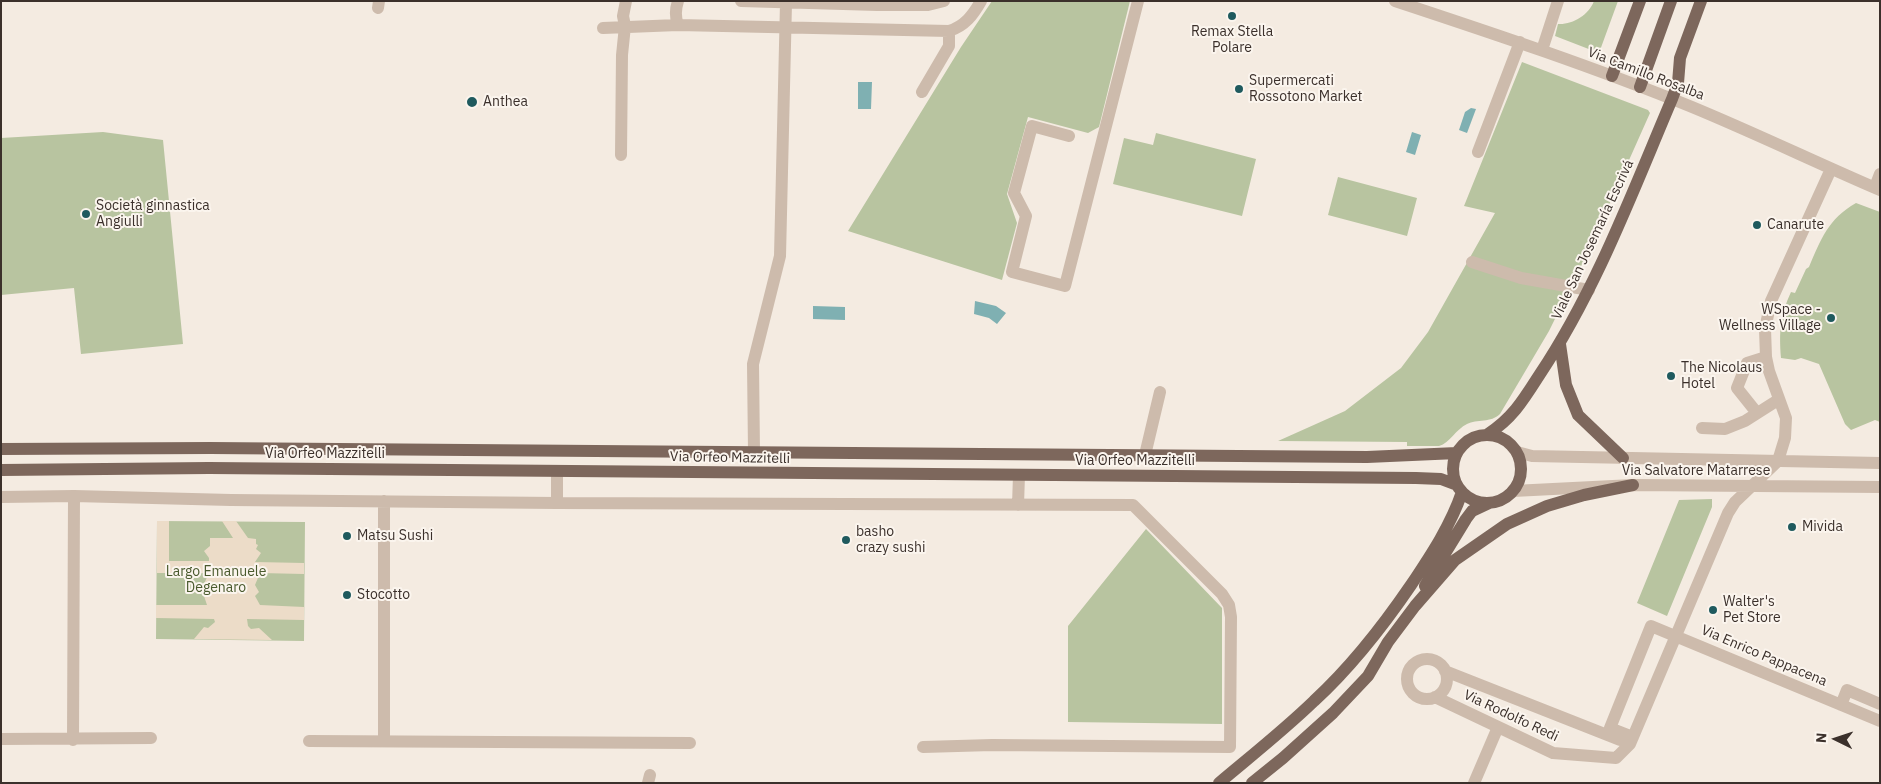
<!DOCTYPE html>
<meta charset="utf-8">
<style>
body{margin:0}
#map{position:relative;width:1881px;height:784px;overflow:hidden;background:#f4ebe1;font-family:"IBM Plex Sans",sans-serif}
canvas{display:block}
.frame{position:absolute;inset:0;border:2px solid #3b302b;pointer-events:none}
.north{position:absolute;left:1811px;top:714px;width:50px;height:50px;-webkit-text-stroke:4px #fbf5ee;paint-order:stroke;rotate:274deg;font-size:14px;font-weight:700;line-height:20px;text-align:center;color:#3b302b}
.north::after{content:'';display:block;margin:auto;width:18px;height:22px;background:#3b302b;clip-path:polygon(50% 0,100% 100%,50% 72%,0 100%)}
</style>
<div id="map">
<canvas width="1881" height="784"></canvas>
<div class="frame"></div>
<div class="north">N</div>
</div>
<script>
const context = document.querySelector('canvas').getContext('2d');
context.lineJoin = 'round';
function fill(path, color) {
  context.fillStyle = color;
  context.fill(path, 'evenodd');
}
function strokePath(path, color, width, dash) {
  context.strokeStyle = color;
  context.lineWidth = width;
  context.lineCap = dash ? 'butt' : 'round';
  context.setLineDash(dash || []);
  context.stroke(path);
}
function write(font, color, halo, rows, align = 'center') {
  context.font = font + ' "IBM Plex Sans",sans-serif';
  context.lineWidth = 4;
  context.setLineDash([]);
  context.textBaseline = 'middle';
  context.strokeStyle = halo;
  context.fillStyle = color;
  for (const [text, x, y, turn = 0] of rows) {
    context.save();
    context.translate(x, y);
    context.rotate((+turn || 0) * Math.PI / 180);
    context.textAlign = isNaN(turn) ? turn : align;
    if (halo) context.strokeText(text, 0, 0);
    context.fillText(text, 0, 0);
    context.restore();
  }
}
const green = new Path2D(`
 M992,1H1130L1099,127L1088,133L1028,117L1007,194L1017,223L1002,280L848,231L961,47Z
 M1594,1H1618L1599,53L1555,36L1558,24C1572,25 1589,15 1594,1Z
 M1522,62L1648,110L1650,113L1589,250L1549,331L1500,414C1491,423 1477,419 1467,424C1456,429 1450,443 1439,446H1407V442L1278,441L1345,411L1401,368L1428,332L1495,213L1464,206Z
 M103,132L163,140L183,344L81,354L74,288L1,295V138Z
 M1156,133L1256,159L1242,216L1113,184L1124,138L1153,145Z
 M1338,177L1417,198L1407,236L1328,215Z
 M1856,203L1880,212V422L1875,420L1851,430L1845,424L1819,364L1801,358L1795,360L1781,358C1779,331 1780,316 1791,292L1795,293L1806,269L1809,267C1821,239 1828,219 1856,203Z
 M1712,499V507L1667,616L1637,603L1679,500Z
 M157,521L305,522L304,641L156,639Z
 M1146,529L1222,608V724L1068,722V626Z`);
const plaza = new Path2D(`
 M157,521H169V561H209V558L204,551L210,546V538H233L222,521H236L248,538L256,539V544L258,545L256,549L261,553L255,562L304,563V574L260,573L255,585L259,592L255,596L260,605L304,607V620L247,619L248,626L251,629L259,628L272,640L194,639L204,627L208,628L215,622L214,619L156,618V605H207L204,596L208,593L204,589H200V584H204L208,575V573H157Z`);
const water = new Path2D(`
 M858,82H872L871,109H858Z
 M1471,108L1476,109L1467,133L1459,130L1465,112Z
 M1412,132L1421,135L1415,155L1406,152Z
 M975,301L996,306L1006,313L997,324L989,318L974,314Z
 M813,306L845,307V320L813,319Z`);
const minor = new Path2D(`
 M741,1L877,5H928L944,1
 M1395,1C1495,34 1594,67 1692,107C1755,133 1817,163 1880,190
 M378,8L379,1
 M678,25C675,17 675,10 678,1
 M603,28L678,25L949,31C965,26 973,15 981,1
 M1542,50L1558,1
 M922,92L949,46V31
 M1069,136L1032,126L1014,193L1026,216L1012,272L1065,286L1138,1
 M1478,152L1520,42
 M621,155L622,55L625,26L623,16L626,1
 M1875,187L1880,174
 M1472,262L1521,278L1589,290
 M1757,413L1737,388L1747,363L1766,357
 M1702,428L1725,429L1745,421L1778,400
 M754,452L753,364L780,256L786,3
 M1517,452L1532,456L1880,463
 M1145,455L1160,392
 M1513,491L1633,485L1880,487
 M1,497L74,496L231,500L557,503L1133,505L1222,594L1229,605L1231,617L1230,747L992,745L923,747
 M557,503V471
 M1018,505L1019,475
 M1407 679a20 20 0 1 1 40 0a20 20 0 1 1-40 0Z
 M1445,671L1620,740
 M1435,697L1553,753L1616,758L1630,744L1728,513L1735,502L1778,461L1781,451L1785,438L1786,418L1769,371L1766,357L1765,329L1771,301L1831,169
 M1841,705L1847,690L1880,704
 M1633,737L1610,728L1651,626L1880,721
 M1,739L151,738
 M73,740L74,496
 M384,740V501
 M309,741L690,743
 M648,783L650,775
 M1474,783L1498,727`);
const major = new Path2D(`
 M1612,76L1640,1
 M1640,87L1671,1
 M1560,344L1566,385L1578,415L1623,458
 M1488,434C1513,418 1524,399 1540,374C1596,290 1632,193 1672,99L1678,83L1680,58L1701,1
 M1453 469a34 34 0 1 1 68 0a34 34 0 1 1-68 0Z
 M1,449L210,448L1367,457L1457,453
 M1,470L209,468L1416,478L1441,479L1457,485
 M1425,586L1466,519L1472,511L1489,503
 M1219,783C1251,756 1284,730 1314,701C1351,667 1383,626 1411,585C1431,555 1451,525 1462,492
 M1252,783L1283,758L1333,713L1368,676L1388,642L1415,606L1455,560L1507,524L1547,506L1584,495L1633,485`);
const markers = [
 [1232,16,5,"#1f5a5e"],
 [1239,89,5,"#1f5a5e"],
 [472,102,6,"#1f5a5e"],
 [86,214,5,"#1f5a5e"],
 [1757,225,5,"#1f5a5e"],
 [1831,318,5,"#1f5a5e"],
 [1671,376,5,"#1f5a5e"],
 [1792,527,5,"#1f5a5e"],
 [347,536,5,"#1f5a5e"],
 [846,540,5,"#1f5a5e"],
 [347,595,5,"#1f5a5e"],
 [1713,610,5,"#1f5a5e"]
];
const poiNames = [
 ["Remax Stella",1232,32,"center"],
 ["Polare",1232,48,"center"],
 ["Supermercati",1249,81],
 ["Rossotono Market",1249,97],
 ["Anthea",483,102],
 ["Società ginnastica",96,206],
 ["Angiulli",96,222],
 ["Canarute",1767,225],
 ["WSpace -",1821,310,"right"],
 ["Wellness Village",1821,326,"right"],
 ["The Nicolaus",1681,368],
 ["Hotel",1681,384],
 ["Mivida",1802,527],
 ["basho",856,532],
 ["crazy sushi",856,548],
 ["Matsu Sushi",357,536],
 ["Stocotto",357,595],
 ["Walter's",1723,602],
 ["Pet Store",1723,618]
];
const streetNames = [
 ["Via Camillo Rosalba",1646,74,21],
 ["Viale San Josemaría Escrivá",1593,240,-65],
 ["Via Orfeo Mazzitelli",325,454],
 ["Via Orfeo Mazzitelli",730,458,1],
 ["Via Orfeo Mazzitelli",1135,461],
 ["Via Salvatore Matarrese",1696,471],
 ["Via Enrico Pappacena",1764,656,23],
 ["Via Rodolfo Redi",1511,716,25]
];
const parkNames = [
 ["Largo Emanuele",216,572],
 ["Degenaro",216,588]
];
fill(green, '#b8c4a0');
fill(plaza, '#ecdcc8');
fill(water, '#7fb0b2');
strokePath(minor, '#cdbbac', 12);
strokePath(major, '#7d675c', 12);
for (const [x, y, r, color] of markers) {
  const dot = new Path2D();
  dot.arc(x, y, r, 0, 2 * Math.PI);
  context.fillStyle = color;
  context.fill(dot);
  strokePath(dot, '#fbf5ee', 2);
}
write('14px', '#3b302b', '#fbf5ee', poiNames, 'left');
write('14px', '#3b302b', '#fbf5ee', streetNames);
write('14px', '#4a5a2e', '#fbf5ee', parkNames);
</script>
